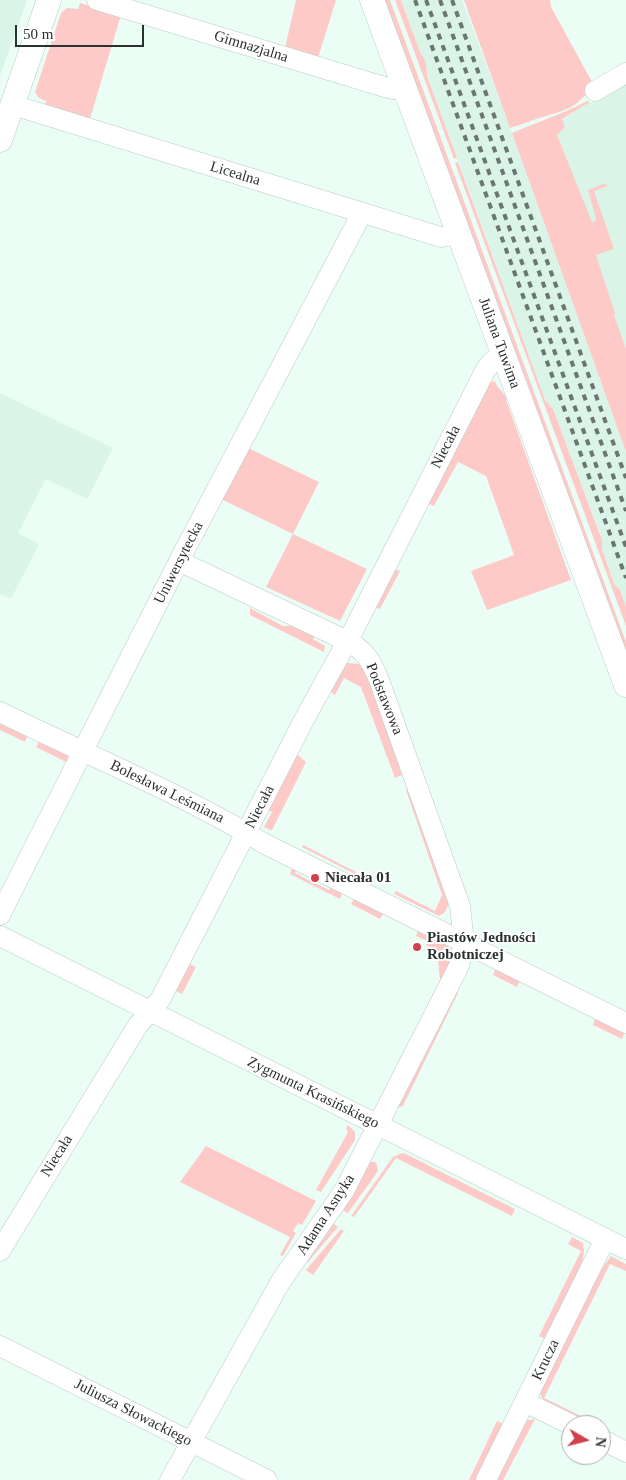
<!DOCTYPE html>
<meta charset="utf-8">
<style>
body{margin:0}
#map{position:relative;width:626px;height:1480px;overflow:hidden;background:#ebfef5;font-family:Georgia,serif}
canvas{display:block}
.north{position:absolute;left:561px;top:1415px;width:50px;height:50px;box-sizing:border-box;background:#fff;border:1px solid #aaadab;border-radius:50%;rotate:98deg;font-size:14px;font-weight:700;line-height:20px;text-align:center;color:#2a312e}
.north::after{content:'';display:block;margin:auto;width:18px;height:22px;background:#d1414b;clip-path:polygon(50% 0,100% 100%,50% 72%,0 100%)}
.scale{position:absolute;left:15px;top:25px;width:129px;height:22px;box-sizing:border-box;border:2px solid #2a312e;border-top:0;padding-left:6px;font-size:15px;line-height:18px;white-space:nowrap;color:#2a312e;-webkit-text-stroke:4px #fff;paint-order:stroke}
</style>
<div id="map">
<canvas width="626" height="1480"></canvas>
<div class="north">N</div>
<div class="scale">50 m</div>
</div>
<script>
const context = document.querySelector('canvas').getContext('2d');
context.lineJoin = 'round';
function fill(path, color) {
  context.fillStyle = color;
  context.fill(path, 'evenodd');
}
function strokePath(path, color, width, dash) {
  context.strokeStyle = color;
  context.lineWidth = width;
  context.lineCap = dash ? 'butt' : 'round';
  context.setLineDash(dash || []);
  context.stroke(path);
}
function write(font, color, halo, rows, align = 'center') {
  context.font = font + ' Georgia,serif';
  context.lineWidth = 4;
  context.setLineDash([]);
  context.textBaseline = 'middle';
  context.strokeStyle = halo;
  context.fillStyle = color;
  for (const [text, x, y, turn = 0] of rows) {
    context.save();
    context.translate(x, y);
    context.rotate((+turn || 0) * Math.PI / 180);
    context.textAlign = isNaN(turn) ? turn : align;
    if (halo) context.strokeText(text, 0, 0);
    context.fillText(text, 0, 0);
    context.restore();
  }
}
const built = new Path2D(`
 M0,0H27L0,76Z
 M401,0H462L512,133L626,452V607L620,590L614,584L602,549V539L553,409L545,400L427,76L426,62L420,52Z
 M626,81V349L547,129L590,102L592,103L609,94Z
 M0,393L113,448L87,499L46,479L18,533L39,544L11,599L0,594Z`);
const green = new Path2D(`
 M296,0H336L318,58L285,48Z
 M380,0H390L626,642V664Z
 M395,0H401L420,52L426,62L427,76L457,158L454,159Z
 M464,0H550L551,7L591,80L592,87C575,109 568,109 543,117C532,120 521,125 510,128Z
 M80,3L121,15L89,122L44,108L46,101L39,98L35,92L61,13L67,8L78,9Z
 M587,101L590,102L562,119L565,127L557,135L592,222L596,221V218L588,190L606,183L607,186L594,191L614,249L596,255L615,313L614,315L626,349V452L512,133C537,122 563,114 587,101Z
 M458,162L545,400L553,409L599,532L602,539V549L614,584L620,590L626,607V626L455,163Z
 M495,381C497,389 505,392 507,400H506L571,580L487,610L471,571L514,555L486,476L458,462L434,506L429,504L427,500L489,383Z
 M248,448L319,482L293,534L367,569L340,621L266,587L293,534L221,499Z
 M393,569L400,571L380,609L373,607Z
 M250,608L283,626H296L315,634L313,639L325,646L324,652L250,615Z
 M348,663L359,664L364,668L404,774L395,778L361,687L344,678L335,695L331,692L330,688L345,664Z
 M0,721L25,733L27,737L25,742L0,730Z
 M42,741L72,754L70,764L36,747L39,742Z
 M298,755L306,762L272,830H270L264,827L272,812L267,809L294,757Z
 M410,789L449,903L445,912L439,916L394,894L396,891L435,911L442,895L406,790Z
 M303,845L356,872L355,874L302,847Z
 M292,868H297L295,873L329,890L332,885L342,893L340,899L290,874Z
 M354,899L383,914L380,919L351,904Z
 M419,928L450,947L454,955L431,1005L427,1006L440,980L437,950L426,945L427,941L416,936Z
 M188,963L196,967L182,994L174,990Z
 M496,967L520,981L517,987L493,975Z
 M456,990L458,993L403,1106L396,1108Z
 M596,1017L623,1030L624,1034L622,1039L593,1025Z
 M348,1125L355,1132V1140L321,1192L316,1190L348,1132L346,1128Z
 M206,1146L316,1201L302,1225L298,1223L293,1231L296,1233L283,1256L280,1255L290,1237L180,1182Z
 M402,1153L406,1154L515,1209L512,1216L396,1158L354,1217L351,1216L393,1157Z
 M368,1162H375L377,1165L378,1171L348,1213L344,1211L343,1208Z
 M334,1224L338,1227L307,1263L306,1260L331,1225Z
 M341,1229L344,1231L313,1275L306,1270Z
 M572,1237L583,1243L584,1252L582,1263L547,1340L539,1336L581,1251L568,1244Z
 M611,1256L626,1264V1271L610,1264L544,1398L583,1417L579,1420C566,1413 541,1407 540,1391L595,1278Z
 M535,1419L503,1480H496L524,1425L528,1420Z
 M497,1421L504,1424L479,1480H469Z`);
const minor = new Path2D(`
 M97,0L388,88L395,89L404,87
 M595,91L626,73
 M13,105L441,237L458,234
 M0,712C89,756 181,793 265,844L626,1023
 M0,915L179,561L362,213
 M0,936L626,1249
 M0,1251L138,1025L160,1000L306,716L353,631L486,369L492,362L504,355
 M0,1346L267,1480
 M525,1402L572,1425
 M601,1439L626,1452
 M170,1480L281,1281L344,1191L459,966L464,942L460,906L379,680C372,662 365,650 347,641L179,561
 M486,1480L605,1239`);
const tertiary = new Path2D(`
 M372,0L626,685
 M0,140L49,0`);
const rail = new Path2D(`
 M415,0L626,578
 M426,0L626,547
 M440,0L626,511
 M452,0L626,478`);
const markers = [
 [315,878,5,"#d1414b"],
 [417,947,5,"#d1414b"]
];
const streetNames = [
 ["Gimnazjalna",251,47,17],
 ["Licealna",235,174,17],
 ["Juliana Tuwima",499,343,70],
 ["Niecała",446,447,-63],
 ["Uniwersytecka",179,563,-63],
 ["Podstawowa",384,699,68],
 ["Bolesława Leśmiana",167,792,26],
 ["Niecała",260,807,-63],
 ["Zygmunta Krasińskiego",313,1093,26],
 ["Niecała",57,1156,-58],
 ["Adama Asnyka",326,1215,-57],
 ["Krucza",546,1360,-64],
 ["Juliusza Słowackiego",133,1413,27]
];
const poiNames = [
 ["Niecała 01",325,878],
 ["Piastów Jedności",427,938],
 ["Robotniczej",427,955]
];
fill(built, '#daf5e8');
fill(green, '#fdcac8');
strokePath(minor, '#b8cbc2', 21);
strokePath(tertiary, '#b8cbc2', 25);
strokePath(minor, '#fff', 20);
strokePath(tertiary, '#fff', 24);
strokePath(rail, '#6b7671', 4, [6, 6]);
for (const [x, y, r, color] of markers) {
  const dot = new Path2D();
  dot.arc(x, y, r, 0, 2 * Math.PI);
  context.fillStyle = color;
  context.fill(dot);
  strokePath(dot, '#fff', 2);
}
write('15px', '#2a312e', '#fff', streetNames);
write('bold 15px', '#2a312e', '#fff', poiNames, 'left');
</script>
